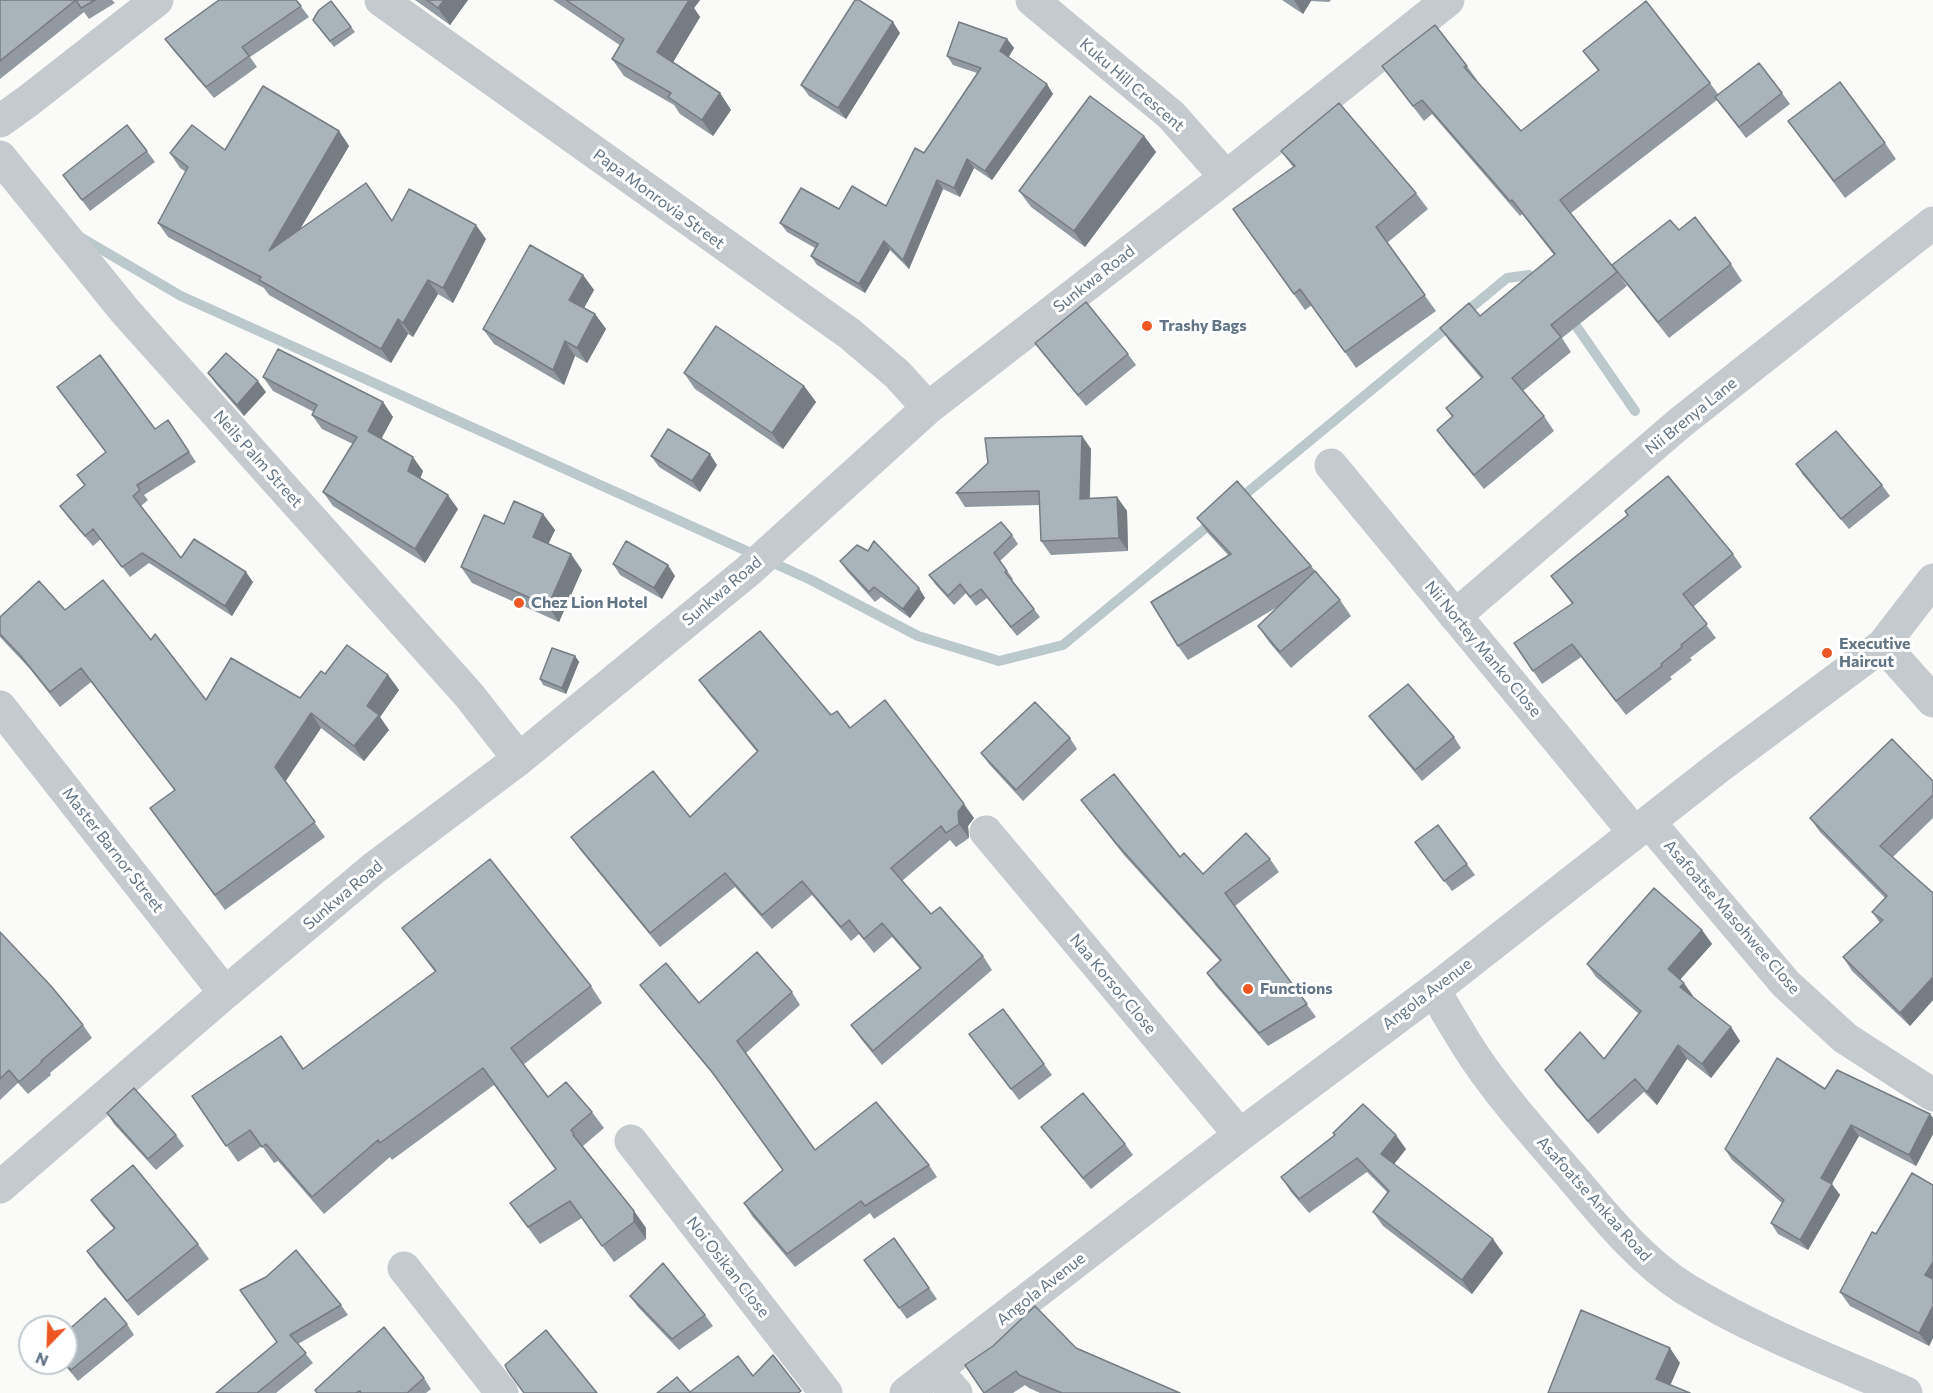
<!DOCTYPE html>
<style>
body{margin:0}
#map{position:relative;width:1933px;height:1393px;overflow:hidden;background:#fafaf8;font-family:Commissioner,sans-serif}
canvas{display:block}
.north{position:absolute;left:18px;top:1315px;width:60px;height:60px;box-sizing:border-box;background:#fff;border:2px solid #c1c8ce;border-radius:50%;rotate:203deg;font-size:16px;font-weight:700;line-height:24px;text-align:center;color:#637585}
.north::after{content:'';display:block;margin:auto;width:21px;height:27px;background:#ee5624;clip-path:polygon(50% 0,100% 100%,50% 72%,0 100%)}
</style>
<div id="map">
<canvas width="1933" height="1393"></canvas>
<div class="north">N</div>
</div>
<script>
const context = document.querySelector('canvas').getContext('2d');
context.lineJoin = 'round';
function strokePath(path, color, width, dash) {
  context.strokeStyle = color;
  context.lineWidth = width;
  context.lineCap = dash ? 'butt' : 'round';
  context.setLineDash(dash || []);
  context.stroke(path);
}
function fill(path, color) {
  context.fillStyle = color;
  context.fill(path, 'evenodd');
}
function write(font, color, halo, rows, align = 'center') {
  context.font = font + ' Commissioner,sans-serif';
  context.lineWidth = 6;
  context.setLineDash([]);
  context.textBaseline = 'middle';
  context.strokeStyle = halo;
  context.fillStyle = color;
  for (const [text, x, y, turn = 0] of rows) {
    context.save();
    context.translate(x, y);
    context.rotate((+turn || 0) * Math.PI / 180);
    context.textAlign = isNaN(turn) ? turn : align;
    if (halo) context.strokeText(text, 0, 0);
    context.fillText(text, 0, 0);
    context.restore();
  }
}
const stream = new Path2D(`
 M80,237L181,296L811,580L918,636L999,661L1063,645L1214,521
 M1570,317L1635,411
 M1237,501L1507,278L1529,275L1540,283`);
const street = new Path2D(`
 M381,0L850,334L897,374L928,408
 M1032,0L1171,115L1226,177
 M0,121L28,101L157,0
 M0,157L125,311L468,694L519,759
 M1331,465L1634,832
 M1455,616L1681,422L1933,223
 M1883,645L1933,701
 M0,707L225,993
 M1649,822L1786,984L1845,1038L1933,1095
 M986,832L1240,1135
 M1434,990C1447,1012 1460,1035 1474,1056C1504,1101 1542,1142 1577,1183C1609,1221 1642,1261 1684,1288C1752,1330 1832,1361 1906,1393
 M631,1141L826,1393
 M0,1187L225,993L374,868L519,759L748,571L928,408L1226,177L1448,0
 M404,1268L502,1393
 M936,1370L956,1393
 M906,1393L1240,1135L1434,990L1720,766L1883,645L1933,580`);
const wall = new Path2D(`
 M0,0H112L115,3L89,19L84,12L0,79Z
 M296,0L309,17L250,57L257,67L214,98L173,50L165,39Z
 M415,0H468L450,25Z
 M553,0H700L694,8L700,17L673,62L720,93L731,110L713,136L680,114L674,105L624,76L612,59L621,46Z
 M1282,0H1331L1329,2L1311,1L1303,14Z
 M331,1L355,32L334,47L313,20Z
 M900,33L846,119L809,96L801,85Z
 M1007,39L1014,48L1008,57L1053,94L992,180L974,168L960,197L943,189L909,269L890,250L865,293L817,265L811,256L815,248L787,232L780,223L839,209L886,206L924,153L977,73L953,65L947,56Z
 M1583,51L1710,83L1718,94L1782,93L1790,104L1746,138L1717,100L1571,213L1617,272L1627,286L1562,338L1571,352L1523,391L1544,416L1554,431L1484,489L1447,444L1437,430L1452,417L1446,408L1481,378L1450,342L1440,328L1480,316L1554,255L1522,214L1520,216L1432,114L1424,121L1382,66H1467L1477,80L1476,81L1521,131L1598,71Z
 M1788,121L1885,143L1896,159L1845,198Z
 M339,131L349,146L300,229L392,221L486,239L453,303L438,294L413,337L408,334L391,363L269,295L264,288L168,237L158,223L186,172L180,168L170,153L225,150Z
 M1144,136L1156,152L1085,247L1031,207L1019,191Z
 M147,151L155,162L90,211L63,175Z
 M1281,151L1416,193L1428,209L1387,243L1436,311L1356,368L1312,305L1305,310L1233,209L1293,167Z
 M1679,230L1731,264L1742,281L1669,338L1624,281L1612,265Z
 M583,275L594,290L584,308L595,314L606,329L587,363L575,356L564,385L494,344L483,329Z
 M1035,343L1128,354L1136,365L1086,406L1043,354Z
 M208,373L266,392L244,416L216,384Z
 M684,373L804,386L816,402L783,449L695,389Z
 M263,377L383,402L393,417L381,439L423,471L420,478L458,509L425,563L333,506L323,492L353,444L322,429L312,415L314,412L273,391Z
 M57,387L155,429L168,420L196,462L144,495L148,500L141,506L181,558L253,582L232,616L149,563L130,577L101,539L93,546L68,517L60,506L85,486L77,475L106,452Z
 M1082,436L1091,449L1090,498L1117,497L1127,511L1128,551L1051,555L1041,541L1040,505L965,507L956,493Z
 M651,456L717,465L700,492L659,467Z
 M1796,464L1882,485L1890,496L1849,529L1803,475Z
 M543,514L555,530L548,544L582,570L559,622L472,583L461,567L504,524Z
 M1197,518L1311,566L1340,600L1351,616L1291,668L1269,642L1258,626L1279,606L1188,660L1178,646L1228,555L1207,532Z
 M1012,535L1018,544L1000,561L1013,579L1012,580L1040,617L1017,636L987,598L976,606L966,593L954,605L935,584L929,575Z
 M1733,554L1742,567L1693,607L1716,638L1690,658L1692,660L1670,677L1672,679L1626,715L1581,657L1542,684L1514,643L1572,604L1551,576Z
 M840,561L925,598L910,618L881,597L875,602L847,571Z
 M613,564L675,576L662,599L620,575Z
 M65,610L151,640L206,700L300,698L325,674L388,675L399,690L380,717L389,730L364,761L321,728L285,782L325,837L225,910L150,808L175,790L91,682L60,707L30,669L0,637V617Z
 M575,656L579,662L566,694L543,685L540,679Z
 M699,680L831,715L850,728L974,818L968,826L969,838L956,847L950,840L902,881L931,914L983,956L992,970L882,1065L861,1039L851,1025L920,969L892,937L874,953L859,934L851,941L812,895L772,929L735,887L660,947L581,851L571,837L690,817L757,752L709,694Z
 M1369,716L1454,737L1461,748L1422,781L1377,727Z
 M1070,738L1077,749L1023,801L989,764L981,753Z
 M1933,781V818L1893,857L1933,893V1000L1910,1026L1852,971L1843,957L1880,923L1872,912L1885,898L1820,832L1810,818Z
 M1081,800L1180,857L1203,874L1270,859L1279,872L1235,906L1316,1017L1268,1046L1216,986L1207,973L1220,961L1124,855Z
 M1415,842L1467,864L1475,875L1452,891Z
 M402,928L591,986L602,1003L523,1065L548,1097L592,1112L604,1128L583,1146L634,1211L646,1228V1239L614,1262L582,1218L540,1244L510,1203L556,1170L494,1085L392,1160L390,1157L324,1214L278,1161L274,1163L262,1146L238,1162L192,1096L304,1069L435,972Z
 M1702,930L1712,944L1680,979L1693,996V997L1731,1027L1740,1041L1711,1078L1687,1059L1657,1105L1644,1092L1598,1134L1555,1084L1545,1070L1604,1059L1639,1014L1596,977L1587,964Z
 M0,932L83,1025L92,1038L50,1073L51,1075L28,1094L18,1083L0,1100Z
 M640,985L699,1003L792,992L800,1005L746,1053L815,1150L929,1165L937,1177L874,1219L870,1213L795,1267L752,1216L744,1203L783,1170L721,1084L649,997Z
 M969,1034L1044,1064L1052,1075L1019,1100Z
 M1825,1089L1930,1114L1933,1118V1134L1916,1166L1859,1136L1831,1184L1840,1195L1808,1250L1778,1234L1771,1223L1782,1203L1732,1160L1725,1149Z
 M107,1113L176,1135L184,1146L156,1170L114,1124Z
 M1041,1127L1125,1144L1133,1155L1091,1189L1049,1138Z
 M1334,1135L1406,1149L1394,1164L1503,1253L1472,1294L1383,1226L1373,1212L1388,1193L1367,1172L1309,1213L1291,1192L1281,1177Z
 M1933,1185V1338L1929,1346L1850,1306L1840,1292L1876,1234Z
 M91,1200L198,1244L209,1259L138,1316L97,1266L87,1251L114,1229L102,1215Z
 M894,1238L937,1299L907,1319L864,1260Z
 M630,1296L705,1315L713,1326L679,1350L638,1307Z
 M341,1305L348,1315L298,1344L313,1363L276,1393H216L277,1342Z
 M127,1324L134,1335L78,1381L63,1363H66Z
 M1076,1348L1180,1393H1040L1029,1388L1025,1385L1013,1393H984L965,1365Z
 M424,1378L431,1389L426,1393H317Z`);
const shadedWall = new Path2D(`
 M444,0H468L450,25L438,8Z
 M683,0H700L694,8L700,17L669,69L657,52Z
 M1294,0H1311V1L1303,14Z
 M893,22L900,33L846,119L838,108Z
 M1007,39L1014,48L1007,60L1000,51Z
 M1047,84L1053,94L992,180L985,171Z
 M720,93L731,110L713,136L702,120Z
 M339,131L349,146L279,265L269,251Z
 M1144,136L1156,152L1085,247L1074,231Z
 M967,159L974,168L960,197L954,188Z
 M937,180L943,189L909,269L903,260Z
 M476,225L486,239L453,303L443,288Z
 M884,241L890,250L865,293L859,284Z
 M583,275L594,290L580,315L569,300Z
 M428,280L438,294L413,337L403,323Z
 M595,314L606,329L587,363L577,348Z
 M398,319L408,334L391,363L381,349Z
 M565,341L575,356L564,385L553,370Z
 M258,381L266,392L244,416L237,405Z
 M804,386L816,402L783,449L772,433Z
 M383,402L393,417L378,445L368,431Z
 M1082,436L1091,449L1089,512L1080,499Z
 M710,454L717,465L700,492L692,481Z
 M413,457L423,471L418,485L408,471Z
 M448,495L458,509L425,563L415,549Z
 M1117,497L1127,511L1128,551L1119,538Z
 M543,514L555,530L544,553L533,537Z
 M571,554L582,570L559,622L548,606Z
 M668,565L675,576L662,599L654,588Z
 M246,572L253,582L232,616L225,606Z
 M919,588L925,598L910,618L903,609Z
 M575,656L579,662L566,694L562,688Z
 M388,675L399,690L380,717L389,730L364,761L354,746L367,706Z
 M311,713L321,728L285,782L275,767Z
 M964,804L974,818L968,826L969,838L959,824L958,812Z
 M1702,930L1712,944L1678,982L1668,969Z
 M1933,977V1000L1910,1026L1900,1013Z
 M1684,983L1693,996L1690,1000L1680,987Z
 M1731,1027L1740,1041L1711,1078L1702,1064Z
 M1678,1045L1687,1059L1657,1105L1647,1092Z
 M1930,1114L1933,1118V1134L1916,1166L1909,1155Z
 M1851,1125L1859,1136L1829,1189L1821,1178Z
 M1396,1135L1406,1149L1391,1168L1381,1154Z
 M1832,1184L1840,1195L1808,1250L1800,1240Z
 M634,1211L646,1228V1239L634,1222Z
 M1493,1239L1503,1253L1472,1294L1462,1280Z
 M1933,1262V1287L1925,1275Z
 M1933,1306V1338L1929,1346L1919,1333Z
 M1670,1348L1680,1363L1667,1393L1656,1379Z`);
const building = new Path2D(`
 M0,0H95L81,8L76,0L0,61Z
 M219,0H296L301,6L242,47L249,56L206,87L165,39Z
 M427,0H444L438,8Z
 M566,0H689L657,52L720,93L702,120L668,97L671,93L612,59L624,39Z
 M855,0H859L893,22L838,108L801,85Z
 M331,1L351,27L330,41L313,20L319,10Z
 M1646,1L1710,83L1560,200L1617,272L1551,325L1561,337L1512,378L1544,416L1474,475L1437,430L1453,416L1446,408L1483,377L1440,328L1469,303L1480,316L1555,254L1512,200L1510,201L1422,100L1413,106L1382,66L1435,25L1467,66L1464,67L1521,131L1599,70L1583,51Z
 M959,22L1007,39L1000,51L1047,84L985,171L967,159L954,188L937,180L903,260L884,241L859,284L811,256L818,244L780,223L801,188L839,209L852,186L886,206L915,148L924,153L981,68L947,56Z
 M1759,63L1782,93L1739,127L1715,97Z
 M1840,82L1885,143L1834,181L1788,121Z
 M263,86L339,131L269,251L366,183L392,221L409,189L476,225L443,288L428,280L403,323L398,319L381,349L259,280L261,277L158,223L188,167L170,153L192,125L225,150Z
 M1090,96L1144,136L1074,231L1019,191Z
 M1339,103L1416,193L1376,227L1425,295L1345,352L1300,289L1294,294L1233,209L1295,166L1281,151Z
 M127,125L147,151L82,200L63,175Z
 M1695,217L1731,264L1658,322L1612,265L1670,220L1679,230Z
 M530,245L583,275L569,300L595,314L577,348L565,341L553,370L483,329Z
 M1086,302L1128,354L1078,395L1035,343Z
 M716,326L804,386L772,433L684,373Z
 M278,349L383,402L368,431L413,457L408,471L448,495L415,549L323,492L357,437L312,415L317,405L263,377Z
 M226,353L258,381L237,405L208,373Z
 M100,355L155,429L168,420L189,452L137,485L140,490L133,496L181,558L194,539L246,572L225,606L142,553L122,567L93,529L85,536L60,506L85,485L77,475L106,452L57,387Z
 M668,429L710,454L692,481L651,456Z
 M1836,431L1882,485L1841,519L1796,464Z
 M1082,436L1080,499L1117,497L1119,538L1041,541L1039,491L956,493L988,463L985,438Z
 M1668,476L1733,554L1683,594L1707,624L1681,645L1682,647L1661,664L1662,666L1616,701L1572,644L1533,671L1514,643L1573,603L1551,576L1628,515L1625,511Z
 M1237,481L1311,566L1178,646L1151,602L1231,554L1197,518Z
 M514,501L543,514L533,537L571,554L548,606L461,567L484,515L504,524Z
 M1001,522L1012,535L994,553L1007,571L1005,572L1034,609L1011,627L981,589L970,597L960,584L948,596L929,575Z
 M626,541L668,565L654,588L613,564Z
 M874,541L919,588L903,609L874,587L869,592L840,561L857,545L868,551Z
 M1315,571L1340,600L1280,652L1258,626Z
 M103,580L151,640L155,634L206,700L231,658L300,698L321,671L325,674L347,645L388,675L367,706L379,715L354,746L311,713L275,767L315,822L215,895L150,808L175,790L81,668L50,692L20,655L0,634V617L39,581L65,610Z
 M760,631L831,715L837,711L850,728L885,700L964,804L958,812L959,824L946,833L941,826L891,868L931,914L940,907L983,956L873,1051L851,1025L921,968L882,923L864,939L849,920L841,927L802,881L762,915L725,873L650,933L571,837L653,771L690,817L758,751L699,680Z
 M552,648L575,656L562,688L540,679Z
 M1408,684L1454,737L1415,770L1369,716Z
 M1035,702L1070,738L1016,790L981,753Z
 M1892,739L1933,781V795L1880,846L1933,893V977L1900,1013L1843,957L1883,920L1872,912L1887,896L1810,818Z
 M1114,774L1180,857L1184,853L1203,874L1246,833L1270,859L1225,893L1307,1004L1259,1033L1207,973L1221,960L1115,842L1081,800Z
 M1438,825L1467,864L1444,881L1415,842Z
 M490,859L591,986L511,1048L548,1097L566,1082L592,1112L571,1130L574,1134L573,1135L634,1211V1222L602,1246L570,1201L528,1227L510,1203L556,1169L483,1068L380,1143L378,1140L312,1197L266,1144L262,1147L250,1130L226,1146L192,1096L281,1036L303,1069L436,971L402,928Z
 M1654,888L1702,930L1668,969L1684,983L1680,987L1731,1027L1702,1064L1678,1045L1647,1092L1635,1079L1588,1121L1545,1070L1580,1032L1604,1059L1641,1011L1587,964Z
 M0,932L51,986L83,1025L41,1061L42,1062L19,1082L9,1070L0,1079Z
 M757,952L792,992L737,1041L815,1150L876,1102L929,1165L865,1206L861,1201L787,1254L744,1203L783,1170L712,1072L640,985L666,963L699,1003Z
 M1003,1009L1044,1064L1011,1089L969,1034Z
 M1777,1058L1825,1089L1837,1070L1930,1114L1909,1155L1851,1125L1821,1178L1832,1184L1800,1240L1771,1223L1784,1200L1725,1149Z
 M134,1088L176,1135L148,1159L107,1113Z
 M1083,1093L1125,1144L1083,1178L1041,1127Z
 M1363,1104L1396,1135L1381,1154L1493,1239L1462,1280L1373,1212L1389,1191L1357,1158L1299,1199L1281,1177L1335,1135L1333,1133Z
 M133,1165L198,1244L127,1301L87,1251L115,1228L91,1200Z
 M1912,1173L1933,1185V1262L1925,1275L1933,1279V1306L1919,1333L1840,1292L1872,1232L1876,1234Z
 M894,1238L929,1288L899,1308L864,1260Z
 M296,1250L341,1305L290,1335L306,1353L257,1393H216L277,1342L240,1290L266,1277Z
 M663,1263L705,1315L672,1339L630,1296Z
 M105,1298L127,1324L71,1370L64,1363H66V1332Z
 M1035,1306L1076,1348L1180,1393H1062L1019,1375L1016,1371L984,1393L965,1365L993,1346Z
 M1581,1310L1670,1348L1656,1379L1690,1393H1548Z
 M384,1327L424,1378L407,1393H361L360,1391L356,1393H317L315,1390Z
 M546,1330L597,1393H524L508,1371L505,1365Z
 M773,1355L801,1391L798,1393H657L677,1377L690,1392L738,1356L753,1376Z`);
const markers = [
 [1147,326,6,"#ee5624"],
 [519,603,6,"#ee5624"],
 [1827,653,6,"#ee5624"],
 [1248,989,6,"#ee5624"]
];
const streetNames = [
 ["Kuku Hill Crescent",1132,85,41],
 ["Papa Monrovia Street",659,199,36],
 ["Sunkwa Road",1094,279,-38],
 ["Nii Brenya Lane",1691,416,-39],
 ["Neils Palm Street",258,459,48],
 ["Sunkwa Road",722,591,-40],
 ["Nii Nortey Manko Close",1483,649,50],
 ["Master Barnor Street",113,850,52],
 ["Sunkwa Road",343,895,-40],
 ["Asafoatse Masohwee Close",1732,917,49],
 ["Naa Korsor Close",1113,984,50],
 ["Angola Avenue",1427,994,-37],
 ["Asafoatse Ankaa Road",1594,1199,48],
 ["Noi Osikan Close",728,1267,52],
 ["Angola Avenue",1041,1289,-38]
];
const poiNames = [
 ["Trashy Bags",1159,326],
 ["Chez Lion Hotel",531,603],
 ["Executive",1839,644],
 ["Haircut",1839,662],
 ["Functions",1260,989]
];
strokePath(stream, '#bbc8cc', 10);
strokePath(street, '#c5cace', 33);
fill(wall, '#919aa0');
fill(shadedWall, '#767d82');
fill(building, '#a9b3ba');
strokePath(building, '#767d82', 1.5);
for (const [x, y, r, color] of markers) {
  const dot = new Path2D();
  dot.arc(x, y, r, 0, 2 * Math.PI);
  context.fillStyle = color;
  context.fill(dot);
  strokePath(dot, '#fff', 2);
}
write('16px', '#637585', '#fff', streetNames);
write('bold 16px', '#637585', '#fff', poiNames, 'left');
</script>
